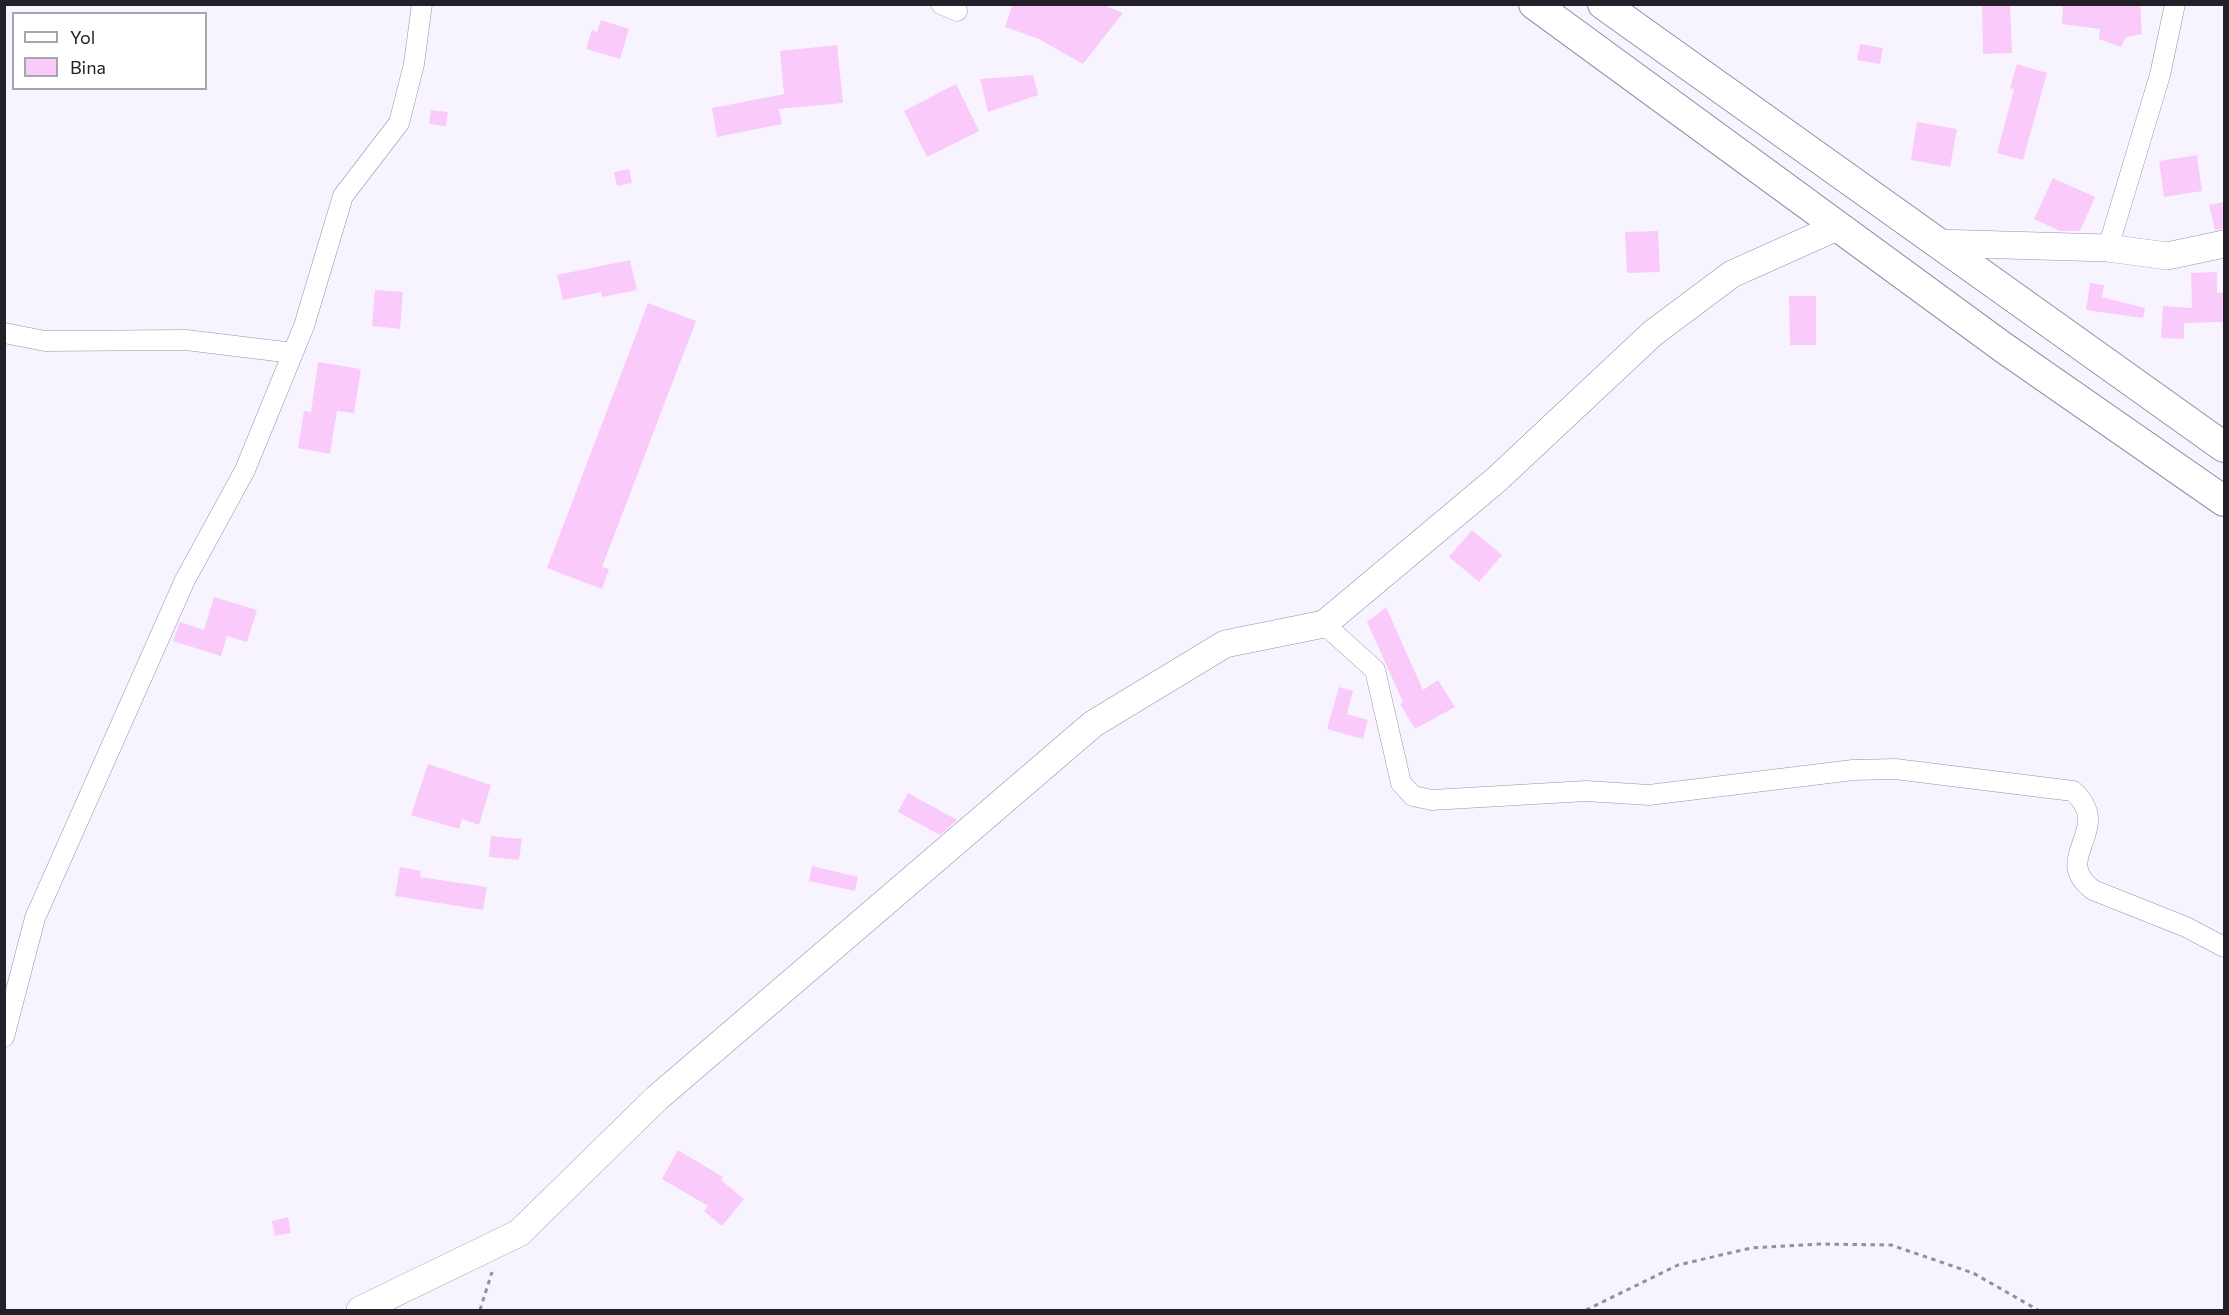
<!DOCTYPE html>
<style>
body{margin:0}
#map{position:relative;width:2229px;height:1315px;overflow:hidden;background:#f8f4ff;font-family:Commissioner,sans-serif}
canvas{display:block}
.frame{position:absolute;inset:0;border:6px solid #24202a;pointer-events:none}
.legend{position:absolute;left:12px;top:12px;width:195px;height:78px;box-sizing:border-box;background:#fff;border:2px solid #a7a6aa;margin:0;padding:8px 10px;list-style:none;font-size:18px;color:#24202a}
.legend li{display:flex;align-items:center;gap:12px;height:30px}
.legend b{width:30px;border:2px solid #a7a6aa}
</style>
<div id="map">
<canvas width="2229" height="1315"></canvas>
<div class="frame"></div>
<ul class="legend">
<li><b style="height:8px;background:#fff"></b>Yol</li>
<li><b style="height:16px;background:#facafa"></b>Bina</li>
</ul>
</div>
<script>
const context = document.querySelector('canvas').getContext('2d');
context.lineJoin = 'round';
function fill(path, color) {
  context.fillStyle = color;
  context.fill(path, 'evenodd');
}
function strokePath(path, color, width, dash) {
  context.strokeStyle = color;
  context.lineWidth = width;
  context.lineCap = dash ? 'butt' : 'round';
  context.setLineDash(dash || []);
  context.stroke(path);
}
const building = new Path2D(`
 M1013,4H1101L1123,13L1083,64L1039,39L1005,27Z
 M1982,4H2010L2012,53L1983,54Z
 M2063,4H2140L2142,34L2126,37L2121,47L2099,39L2100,29L2062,24Z
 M601,20L629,29L620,59L586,49L592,30L597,32Z
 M1860,44L1883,48L1880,64L1857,60Z
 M837,45L843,103L779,109L782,124L717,137L712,108L784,94L780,51Z
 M2017,64L2047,73L2023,160L1997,153L2014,89L2010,88Z
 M1033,75L1038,95L988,112L980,79Z
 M956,84L979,131L927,157L904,111Z
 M431,110L448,112L446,126L429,124Z
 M1917,122L1957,129L1950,167L1911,160Z
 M2197,155L2202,191L2164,197L2159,161Z
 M629,169L632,183L617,186L614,172Z
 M2053,178L2095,197L2080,231H2060L2034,219Z
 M2224,202V229L2215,230L2209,205Z
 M1658,231L1660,272L1627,273L1625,232Z
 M630,260L637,290L602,297L601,292L563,300L557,275Z
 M2217,272V293L2224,292V322L2184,323V339L2161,338L2163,306L2192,308L2191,273Z
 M2090,283L2104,285L2102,297L2145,308L2143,318L2086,310Z
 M375,290L403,292L400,329L372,326Z
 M1789,296H1816V345H1790Z
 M648,303L696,321L602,567L609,569L602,589L547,568Z
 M318,362L361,369L354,413L337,411L330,454L298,448L304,411L311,412Z
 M1472,530L1502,555L1479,582L1449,557Z
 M214,597L257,610L247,642L227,636L221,656L173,641L180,622L204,630Z
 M1386,607L1423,690L1438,680L1455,707L1415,729L1400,704L1403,702L1367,622Z
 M1339,687L1353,691L1347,714L1368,720L1363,739L1327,729Z
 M428,764L491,785L479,825L462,819L459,829L411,815Z
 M908,793L957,820L940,835L898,812Z
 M491,836L522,839L519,860L489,857Z
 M812,866L858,877L855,891L809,881Z
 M400,867L421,871L420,877L487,887L483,910L395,896Z
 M678,1150L723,1177L721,1180L744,1199L722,1226L704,1211L708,1206L662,1179Z
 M288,1217L291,1233L275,1236L272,1221Z`);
const path = new Path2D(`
 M480,1310L492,1272
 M1586,1310L1678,1265L1751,1248L1819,1244L1891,1245L1973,1273L2038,1310`);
const street = new Path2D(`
 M941,4L957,11
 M2108,248L2160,75L2175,4
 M4,333L45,341L186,340L293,353
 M1324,624L1375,670L1401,783L1413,796L1432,800L1586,791L1649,795L1853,770L1895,769L2073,791C2116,830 2049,857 2093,890L2186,927L2224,947
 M4,1037L35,918L185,580L245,470L304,326L343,196L399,123L414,64L422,4`);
const secondary = new Path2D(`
 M1936,243L2108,248L2167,256L2224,244
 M360,1310L519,1233L657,1098L1093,724L1225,644L1324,624L1496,480L1653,333L1732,274L1837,227`);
const primary = new Path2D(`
 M1534,4L2004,348L2224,501
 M1603,4L2224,447`);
fill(building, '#facafa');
strokePath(street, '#9a90a8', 21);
strokePath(secondary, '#9a90a8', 28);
strokePath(primary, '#9a90a8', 32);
strokePath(path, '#94909a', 3, [4.5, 4.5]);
strokePath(street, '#fff', 20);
strokePath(secondary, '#fff', 27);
strokePath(primary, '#fff', 30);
</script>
